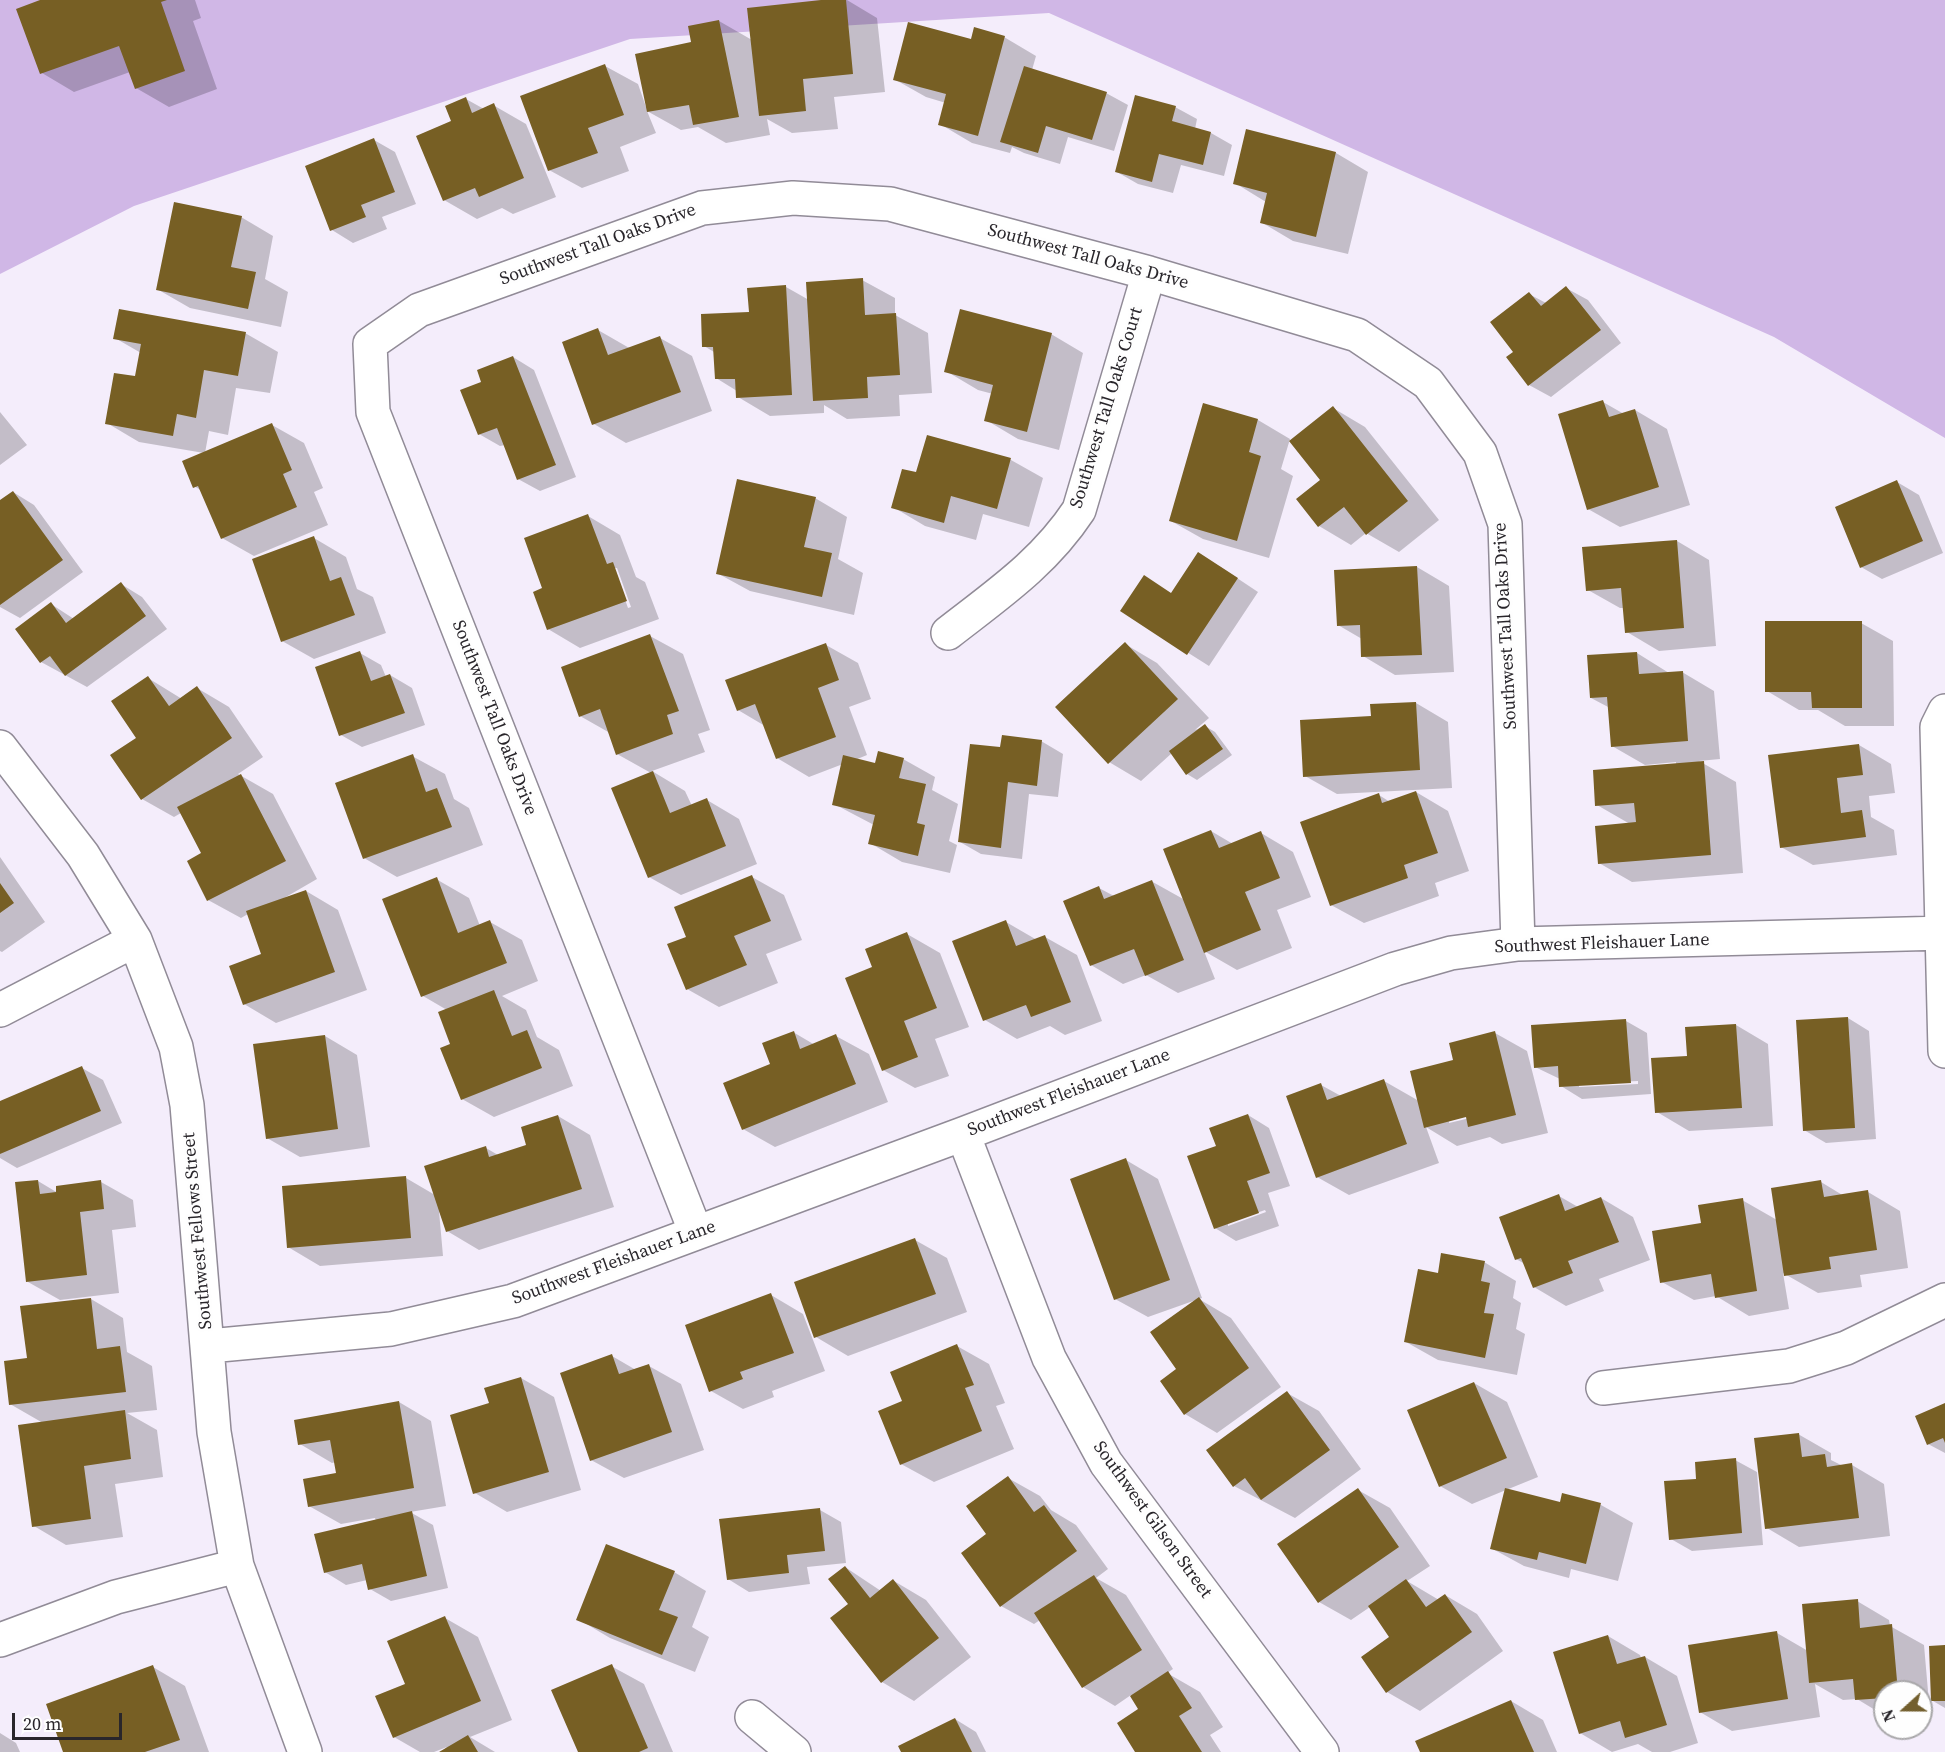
<!DOCTYPE html>
<style>
body{margin:0}
#map{position:relative;width:1945px;height:1752px;overflow:hidden;background:#f4edfb;font-family:"Source Serif 4",serif}
canvas{display:block}
.north{position:absolute;left:1873px;top:1680px;width:60px;height:60px;box-sizing:border-box;background:#fefefe;border:2px solid #a9a8aa;border-radius:50%;rotate:249deg;font-size:16px;font-weight:700;line-height:24px;text-align:center;color:#29262b}
.north::after{content:'';display:block;margin:auto;width:21px;height:27px;background:#735f2e;clip-path:polygon(50% 0,100% 100%,50% 72%,0 100%)}
.scale{position:absolute;left:12px;top:1713px;width:110px;height:27px;box-sizing:border-box;border:3px solid #29262b;border-top:0;padding-left:8px;font-size:18px;line-height:21px;white-space:nowrap;color:#29262b;-webkit-text-stroke:4px #fefefe;paint-order:stroke}
</style>
<div id="map">
<canvas width="1945" height="1752"></canvas>
<div class="north">N</div>
<div class="scale">20 m</div>
</div>
<script>
const context = document.querySelector('canvas').getContext('2d');
context.lineJoin = 'round';
function fill(path, color) {
  context.fillStyle = color;
  context.fill(path, 'evenodd');
}
function strokePath(path, color, width, dash) {
  context.strokeStyle = color;
  context.lineWidth = width;
  context.lineCap = dash ? 'butt' : 'round';
  context.setLineDash(dash || []);
  context.stroke(path);
}
function write(font, color, halo, rows, align = 'center') {
  context.font = font + ' "Source Serif 4",serif';
  context.lineWidth = 6;
  context.setLineDash([]);
  context.textBaseline = 'middle';
  context.strokeStyle = halo;
  context.fillStyle = color;
  for (const [text, x, y, turn = 0] of rows) {
    context.save();
    context.translate(x, y);
    context.rotate((+turn || 0) * Math.PI / 180);
    context.textAlign = isNaN(turn) ? turn : align;
    if (halo) context.strokeText(text, 0, 0);
    context.fillText(text, 0, 0);
    context.restore();
  }
}
const green = new Path2D(`
 M0,0H1945V438L1774,337L1049,13L630,39L134,206L0,274Z`);
const shadow = new Path2D(`
 M44,0H195L201,18L193,21L217,89L169,107L136,88L130,72L74,92L42,73Z
 M835,0H847L877,18L885,92L834,97L838,129L792,133L767,119L770,135L726,143L698,127L681,130L647,111L656,133L620,147L629,171L582,188L549,170L605,66L638,84L646,107L693,44L719,21L752,40Z
 M1004,37L1036,56L1032,70L1106,93L1128,105L1114,151L1068,137L1060,164L1024,153L1012,147L1010,153L972,143L940,124L946,103L926,97L894,79L972,41Z
 M466,99L484,109L493,105L526,124L556,197L513,214L502,208L477,219L444,200Z
 M1175,107L1197,119L1195,129L1211,133L1232,145L1224,176L1181,165L1173,193L1138,184L1117,172Z
 M1247,131L1336,153L1368,172L1348,254L1293,241L1261,222L1266,202L1235,183Z
 M374,140L395,152L416,204L382,217L387,229L353,243L332,230L307,167Z
 M241,217L273,236L265,279L288,292L281,327L190,308L157,289Z
 M862,280L895,298V315L928,333L932,393L899,395L900,416L847,419L824,405V413L770,416L738,397L737,391L716,378L714,352L704,346L786,287L809,300Z
 M1566,288L1588,300L1621,343L1551,397L1529,385L1515,352L1529,294L1546,303Z
 M598,330L631,349L660,338L692,356L712,411L626,443L594,424Z
 M245,333L278,352L270,393L236,388L228,435L209,431L205,453L272,425L304,443L323,488L314,492L328,525L254,556L222,538L202,491L194,486L204,453L139,442L107,423L136,378L141,353L115,338Z
 M1051,334L1083,353L1059,450L1018,439L986,420L993,394L978,390L946,371Z
 M513,357L534,370L576,477L540,491L518,479L505,445L500,446L479,434L483,383Z
 M1603,402L1624,414L1635,410L1667,429L1690,505L1620,527L1588,509Z
 M1204,405L1258,420L1290,439L1281,469L1293,476L1269,558L1203,539L1171,521Z
 M1333,408L1365,427L1439,520L1399,552L1366,533L1351,545L1319,526L1322,480Z
 M0,412L27,445L0,465Z
 M928,437L1011,460L1043,478L1029,527L983,514L976,540L925,526L893,507L917,474Z
 M1897,482L1919,495L1943,553L1882,579L1861,567Z
 M13,492L34,505L83,572L20,618L0,607V502Z
 M815,498L847,517L838,559L863,573L854,615L750,591L717,573Z
 M588,516L620,535L636,577L645,582L659,619L580,648L548,629L544,589ZM614,568H617L631,607L628,608Z
 M314,538L346,557L357,589L373,597L386,633L314,659L282,641Z
 M1677,541L1709,560L1716,646L1659,651L1627,632L1625,608H1620L1588,590Z
 M1219,566L1258,592L1209,666L1122,611L1144,577L1172,594Z
 M1417,567L1449,586L1454,672L1395,675L1363,656L1362,639L1338,625Z
 M121,584L142,597L167,629L87,687L41,662L51,604L74,619Z
 M1861,623L1893,641L1894,726H1845L1818,710H1799L1767,691Z
 M650,636L683,654L710,730L698,734L705,752L652,771L685,791L692,806L707,800L739,819L757,864L681,895L649,877L651,773L617,754L610,733L580,716Z
 M1125,644L1157,663L1209,718L1195,730L1205,726L1215,732L1232,755L1197,780L1187,774L1172,753L1141,781L1109,762Z
 M826,645L858,663L871,699L849,707L867,755L855,760L876,765L903,759L935,777L932,790L958,804L949,841L957,845L950,873L902,862L870,843L874,825L834,804L843,764L809,777L777,758L765,726L738,710Z
 M360,653L381,665L386,677L390,675L412,688L425,725L362,747L341,735Z
 M1637,653L1669,673L1682,672L1714,691L1720,759L1699,761L1736,782L1743,873L1632,882L1599,863L1630,824L1597,805L1676,765V762L1645,765L1612,746L1610,708L1591,698Z
 M148,678L182,699L197,688L229,707L263,757L238,774L273,794L317,879L279,901L306,891L338,910L367,990L276,1023L244,1004L263,955L248,914L241,918L208,900L203,853L181,813L174,817L142,799L138,738Z
 M1416,703L1448,722L1452,788L1337,794L1305,776L1372,718Z
 M1041,741L1063,754L1058,797L1029,794L1022,859L981,854L960,842L1002,749Z
 M1859,745L1891,764L1895,793L1869,796L1871,817L1894,830L1897,855L1813,865L1781,847Z
 M412,756L445,774L454,799L469,808L483,845L397,877L364,858Z
 M1416,792L1448,811L1469,871L1435,883L1439,896L1364,923L1331,905L1379,795L1390,802Z
 M1211,831L1233,844L1261,833L1293,852L1311,897L1277,910L1292,948L1237,970L1204,951L1215,979L1178,993L1146,975L1123,984L1091,965L1099,888L1114,896L1151,881L1185,900Z
 M0,857L45,922L2,952L0,951Z
 M752,877L784,895L802,940L766,954L778,983L719,1007L687,989L688,937Z
 M436,879L469,898L480,926L490,922L522,940L538,981L502,996L526,1010L537,1037L559,1050L573,1086L494,1117L462,1099L447,1010L423,996Z
 M1006,922L1037,940L1045,937L1077,955L1102,1021L1065,1035L1050,1026L1017,1039L985,1020Z
 M907,934L940,953L969,1027L935,1039L949,1076L915,1088L883,1070Z
 M1848,1018L1869,1031L1876,1139L1826,1143L1804,1130Z
 M1626,1021L1647,1033L1651,1094L1582,1099L1561,1086L1560,1079L1535,1067ZM1638,1081V1084L1579,1087V1084Z
 M1736,1025L1768,1044L1773,1126L1689,1131L1657,1112L1688,1057Z
 M793,1032L815,1045L836,1036L869,1054L888,1102L775,1147L743,1129L772,1064Z
 M1495,1033L1527,1051L1548,1133L1502,1144L1490,1137L1457,1146L1426,1127L1439,1163L1349,1195L1317,1177L1321,1085L1341,1096L1384,1081L1419,1101L1454,1061ZM1473,1114L1474,1117L1449,1123V1120Z
 M325,1036L357,1055L370,1147L300,1157L267,1138Z
 M82,1068L103,1080L122,1123L17,1168L0,1158V1103Z
 M1248,1115L1269,1128L1290,1186L1268,1193L1279,1226L1236,1241L1215,1228ZM1265,1210L1266,1212L1228,1226V1223Z
 M558,1116L590,1135L614,1207L479,1250L447,1231L439,1211L443,1256L320,1266L288,1247L406,1178L435,1195L486,1148L498,1155L528,1146Z
 M1126,1160L1158,1179L1202,1298L1199,1299L1231,1318L1281,1387L1217,1433L1185,1414L1196,1300L1148,1317L1115,1299Z
 M38,1181L58,1193L101,1182L133,1200L136,1227L112,1230L119,1293L60,1300L28,1282Z
 M1821,1182L1844,1196L1868,1192L1900,1211L1908,1268L1860,1275L1862,1287L1818,1293L1783,1273L1789,1309L1749,1316L1716,1296L1694,1300L1662,1282L1703,1224L1742,1200L1777,1220Z
 M1559,1196L1578,1207L1601,1198L1633,1217L1650,1260L1599,1279L1604,1291L1566,1306L1534,1287L1525,1264L1516,1259Z
 M915,1240L947,1258L967,1312L848,1356L816,1337Z
 M1484,1262L1516,1281L1513,1298L1521,1303L1516,1329L1525,1334L1517,1375L1438,1360L1406,1342L1439,1274Z
 M771,1295L803,1314L825,1371L772,1391L774,1397L743,1409L711,1391Z
 M91,1299L123,1318L127,1352L152,1366L157,1410L127,1413L157,1430L163,1477L115,1484L123,1537L66,1545L34,1526L43,1423L10,1404L28,1359L22,1308Z
 M957,1346L989,1364L1005,1403L996,1406L1014,1449L934,1482L901,1464L904,1402Z
 M612,1356L636,1370L649,1366L681,1384L704,1450L624,1478L591,1460Z
 M521,1378L554,1397L581,1490L507,1512L475,1493L491,1404Z
 M1474,1383L1507,1402L1538,1477L1506,1490L1561,1503L1601,1505L1633,1523L1618,1581L1571,1569L1569,1578L1524,1566L1491,1548L1506,1490L1472,1504L1440,1486Z
 M1287,1393L1319,1411L1361,1469L1295,1518L1234,1486Z
 M399,1402L431,1421L446,1506L410,1512L433,1525L448,1588L391,1601L370,1589L367,1580L346,1585L325,1572L376,1521L375,1518L341,1524L309,1506L338,1474L336,1462L332,1463L300,1444Z
 M1945,1404V1453L1928,1444Z
 M1798,1434L1831,1453V1460L1843,1466L1852,1465L1884,1484L1890,1536L1799,1547L1767,1528Z
 M1735,1460L1757,1472L1763,1545L1692,1551L1671,1539L1698,1480Z
 M1008,1478L1040,1496L1051,1510L1076,1525L1108,1569L1096,1578L1126,1595L1173,1669L1167,1673L1200,1692L1223,1727L1210,1735L1221,1752H1137L1141,1709L1131,1695L1115,1706L1083,1687L1040,1620L1034,1624L1001,1606L988,1535Z
 M1358,1490L1390,1508L1430,1566L1407,1581L1439,1600L1445,1595L1477,1614L1503,1651L1420,1711L1387,1692L1363,1657L1392,1637L1370,1607L1351,1620L1319,1602Z
 M820,1510L841,1522L846,1563L807,1567L810,1584L749,1592L728,1579Z
 M845,1567L881,1591L894,1581L926,1600L971,1657L914,1701L882,1682L832,1618L850,1604Z
 M674,1572L706,1591L692,1627L709,1637L695,1672L610,1638L578,1619Z
 M1857,1601L1889,1620L1890,1626L1924,1645L1930,1714L1921,1715V1692H1885V1716L1857,1699L1843,1700L1815,1684L1820,1717L1732,1731L1700,1712L1777,1633L1808,1651Z
 M445,1618L478,1637L512,1720L470,1737L495,1752H442L447,1747L434,1752H420L394,1737L407,1685Z
 M1608,1636L1640,1655L1641,1658L1645,1657L1677,1676L1698,1743L1670,1752H1652L1638,1744L1612,1752L1580,1733Z
 M1945,1647V1708L1933,1701Z
 M611,1666L644,1684L673,1752H580Z
 M153,1667L185,1686L209,1752H65Z
 M1511,1701L1543,1720L1557,1752H1422Z
 M955,1719L976,1732L986,1752H903Z
 M0,1733L16,1743L20,1752H0Z`);
const building = new Path2D(`
 M40,0H167L161,2L185,71L135,89L119,46L40,74L16,9Z
 M821,0H846L853,74L803,79L806,111L759,116L747,8Z
 M719,20L739,117L693,125L689,105L647,112L635,54L691,42L688,26Z
 M908,22L971,39L974,27L1005,36L978,136L938,125L946,94L893,80Z
 M605,64L624,115L588,128L598,153L548,171L520,96Z
 M1024,66L1107,92L1092,140L1046,126L1038,153L1000,142Z
 M1135,95L1176,106L1172,121L1211,132L1203,165L1159,154L1152,182L1115,172Z
 M466,97L472,113L494,103L524,178L479,197L475,188L443,201L416,136L451,121L445,106Z
 M1246,129L1336,152L1316,237L1260,223L1267,193L1233,184Z
 M374,138L395,192L361,205L366,217L330,231L305,166Z
 M174,202L242,216L231,267L256,272L248,309L156,290Z
 M863,278L865,315L896,313L900,375L867,377L868,398L813,401L806,282Z
 M786,285L792,395L736,398L735,379H715L713,347H702L701,314L749,312L747,288Z
 M1566,286L1601,330L1528,386L1506,357L1513,352L1490,322L1529,292L1541,306Z
 M119,309L246,332L238,376L204,370L196,418L177,414L173,436L105,424L114,373L135,376L141,344L113,339Z
 M960,309L1052,333L1027,432L984,421L993,385L944,372Z
 M598,328L608,355L660,336L681,392L592,425L562,342Z
 M513,356L556,465L517,480L497,428L478,435L460,390L481,382L477,370Z
 M1603,400L1609,417L1635,409L1659,487L1587,510L1558,414Z
 M1203,403L1258,419L1249,452L1261,456L1237,541L1169,521Z
 M1333,406L1408,501L1366,535L1344,507L1318,527L1296,499L1320,480L1289,441Z
 M272,423L292,470L283,474L297,507L221,539L198,486L193,488L182,461Z
 M927,435L1011,458L997,509L951,496L944,523L891,508L902,469L916,472Z
 M737,479L816,497L804,547L832,553L822,597L716,574Z
 M1897,480L1923,541L1860,568L1835,507Z
 M13,491L63,560L0,605V500Z
 M588,514L607,564L613,562L627,601L547,630L533,592L542,588L524,538Z
 M314,536L330,581L341,577L355,615L281,642L252,559Z
 M1677,540L1684,628L1625,633L1621,588L1586,591L1582,547Z
 M1198,552L1238,578L1187,655L1120,611L1144,575L1171,593Z
 M1417,566L1422,655L1361,657L1360,625L1337,626L1334,570Z
 M121,582L146,616L65,676L50,656L40,663L15,629L51,602L66,623Z
 M1765,621H1862V708H1812L1811,692H1765Z
 M650,634L679,711L667,715L673,734L616,755L600,709L579,717L561,667Z
 M1125,642L1178,699L1108,764L1055,707Z
 M826,643L839,680L818,688L836,737L776,759L755,704L737,711L725,680Z
 M360,651L371,681L390,674L405,713L339,736L315,667Z
 M1637,652L1639,674L1683,671L1688,741L1611,747L1607,697L1590,698L1587,655Z
 M148,676L169,706L197,686L232,738L141,800L110,755L136,738L111,701Z
 M1416,702L1420,770L1303,777L1300,720L1371,716L1370,704Z
 M1205,724L1223,749L1186,775L1169,751Z
 M1002,735L1042,740L1037,786L1008,782L1001,848L958,842L970,744L1000,747Z
 M1859,744L1863,775L1837,778L1841,813L1862,810L1866,837L1780,848L1768,755Z
 M878,751L904,758L899,778L926,784L917,823L925,825L918,856L868,844L875,815L832,805L843,755L875,763Z
 M413,754L426,792L437,788L452,827L363,859L335,783Z
 M1704,761L1711,855L1598,864L1595,826L1636,822L1634,803L1595,806L1593,770Z
 M653,771L670,813L707,798L726,846L648,878L611,788Z
 M241,774L286,861L207,901L187,861L201,853L177,807Z
 M1416,791L1438,853L1404,865L1408,878L1330,906L1300,822L1379,793L1382,803Z
 M1211,830L1219,848L1261,831L1280,878L1245,892L1261,930L1204,953L1163,849Z
 M752,875L771,921L734,936L747,965L686,990L667,944L686,937L674,907Z
 M437,877L458,933L490,920L507,963L421,997L382,899Z
 M1152,880L1184,960L1145,976L1134,949L1090,966L1063,901L1099,886L1104,899Z
 M0,883L14,903L0,913Z
 M306,890L335,972L243,1005L229,966L261,954L246,911Z
 M1006,920L1016,946L1045,935L1071,1002L1031,1017L1026,1005L983,1021L952,941Z
 M907,932L937,1008L904,1021L918,1057L882,1071L845,978L872,967L865,949Z
 M494,990L512,1036L527,1030L542,1068L461,1100L440,1048L450,1044L438,1012Z
 M1848,1017L1855,1128L1803,1131L1796,1020Z
 M1626,1019L1631,1083L1559,1087L1558,1066L1534,1068L1531,1025Z
 M1736,1024L1742,1108L1655,1113L1651,1058L1687,1056L1685,1027Z
 M794,1031L800,1049L836,1034L856,1084L742,1130L723,1083L770,1064L762,1043Z
 M1495,1031L1516,1115L1468,1127L1466,1117L1424,1128L1410,1071L1453,1060L1449,1043Z
 M325,1035L338,1129L266,1139L253,1044Z
 M82,1066L101,1111L0,1154V1101Z
 M1384,1079L1407,1144L1316,1178L1286,1096L1321,1083L1327,1100Z
 M1248,1114L1270,1173L1247,1181L1259,1213L1214,1229L1187,1156L1216,1146L1209,1128Z
 M558,1115L582,1189L446,1232L424,1166L486,1146L489,1157L526,1145L521,1127Z
 M1126,1158L1170,1280L1114,1300L1070,1179Z
 M406,1176L411,1238L287,1248L282,1186Z
 M38,1180L40,1194L56,1192V1186L101,1180L104,1209L80,1212L87,1275L26,1282L15,1182Z
 M1821,1180L1824,1197L1868,1190L1877,1250L1829,1257L1831,1269L1784,1276L1771,1188Z
 M1559,1194L1565,1211L1601,1197L1619,1242L1568,1261L1573,1273L1533,1288L1521,1258L1515,1260L1499,1217Z
 M1743,1198L1757,1291L1715,1298L1711,1274L1660,1283L1652,1231L1701,1223L1698,1205Z
 M915,1238L936,1294L814,1338L794,1282Z
 M1441,1253L1485,1261L1481,1281L1490,1283L1484,1313L1494,1314L1485,1358L1404,1342L1418,1269L1438,1273Z
 M771,1293L794,1353L740,1372L743,1379L709,1392L685,1325Z
 M1199,1297L1249,1368L1184,1415L1160,1381L1176,1369L1150,1332Z
 M91,1298L97,1349L120,1346L126,1392L9,1405L4,1361L27,1358L20,1306Z
 M957,1344L974,1385L965,1388L982,1431L900,1465L878,1411L902,1401L890,1372Z
 M612,1354L619,1374L649,1364L672,1432L590,1461L560,1373Z
 M521,1377L549,1472L473,1494L450,1415L489,1403L484,1388Z
 M1474,1382L1507,1458L1439,1487L1407,1410Z
 M1287,1391L1330,1450L1261,1500L1245,1478L1233,1487L1206,1450Z
 M399,1401L414,1488L308,1507L303,1479L336,1473L330,1440L298,1445L294,1420Z
 M1945,1403V1443L1943,1438L1927,1445L1915,1416Z
 M125,1410L131,1459L84,1466L91,1519L32,1527L18,1425Z
 M1799,1433L1802,1457L1825,1454L1827,1467L1852,1463L1859,1518L1765,1529L1754,1438Z
 M1736,1458L1742,1533L1669,1540L1664,1481L1696,1479L1695,1462Z
 M1008,1476L1034,1512L1044,1505L1077,1551L1000,1607L961,1553L986,1534L966,1506Z
 M1358,1488L1399,1547L1318,1603L1277,1544Z
 M1505,1488L1560,1502L1562,1493L1601,1503L1586,1564L1539,1552L1537,1560L1490,1549Z
 M820,1508L825,1551L787,1555L789,1573L727,1580L719,1519Z
 M412,1511L427,1576L368,1590L362,1564L324,1573L314,1534Z
 M606,1544L675,1571L659,1610L678,1617L662,1655L576,1620Z
 M845,1566L870,1598L893,1579L939,1638L881,1683L830,1618L848,1604L828,1579Z
 M1094,1575L1142,1650L1082,1688L1034,1613Z
 M1406,1579L1426,1607L1445,1594L1472,1632L1386,1693L1361,1657L1389,1637L1368,1606Z
 M1858,1599L1860,1628L1892,1624L1898,1692H1885V1698L1855,1700L1853,1679L1809,1683L1802,1604Z
 M445,1616L481,1701L393,1738L375,1696L405,1684L387,1641Z
 M1777,1631L1788,1699L1699,1713L1688,1645Z
 M1608,1635L1617,1664L1645,1656L1667,1725L1625,1738L1620,1721L1579,1734L1553,1652Z
 M1945,1645V1701H1931L1929,1646Z
 M612,1664L648,1748L639,1752H578L551,1690Z
 M153,1665L180,1740L145,1752H63L46,1704Z
 M1168,1671L1192,1708L1179,1716L1202,1752H1135L1117,1723L1138,1709L1130,1696Z
 M1511,1700L1534,1752H1420L1415,1741Z
 M955,1718L972,1752H901L898,1746Z
 M468,1735L478,1752H439Z`);
const minor = new Path2D(`
 M948,633C998,594 1044,563 1079,510L1149,273
 M1945,711L1937,727L1945,1051
 M0,747L83,855L135,940L176,1047L187,1105L214,1432L237,1566L305,1752
 M0,1010L135,940
 M963,1134L1049,1358L1106,1463L1322,1752
 M696,1233L373,412L370,344L419,310L702,208L793,198L890,204L1149,273L1357,335L1428,383L1480,453L1505,524L1518,944
 M209,1346L391,1329L513,1301L963,1134L1395,969L1451,953L1518,944L1945,933
 M1603,1388L1789,1366L1846,1348L1945,1300
 M0,1640L116,1597L237,1566
 M752,1717L794,1752`);
const streetNames = [
 ["Southwest Tall Oaks Drive",598,245,-20],
 ["Southwest Tall Oaks Drive",1088,257,15],
 ["Southwest Tall Oaks Court",1107,408,-73],
 ["Southwest Tall Oaks Drive",1506,626,-93],
 ["Southwest Tall Oaks Drive",494,718,69],
 ["Southwest Fleishauer Lane",1602,944,-2],
 ["Southwest Fleishauer Lane",1069,1093,-21],
 ["Southwest Fellows Street",198,1231,-95],
 ["Southwest Fleishauer Lane",614,1263,-20],
 ["Southwest Gilson Street",1152,1520,54]
];
fill(green, '#d0b7e6');
fill(shadow, '#0003');
fill(building, '#775f24');
strokePath(minor, '#918b97', 36);
strokePath(minor, '#fff', 33);
write('18px', '#29262b', '#fefefe', streetNames);
</script>
